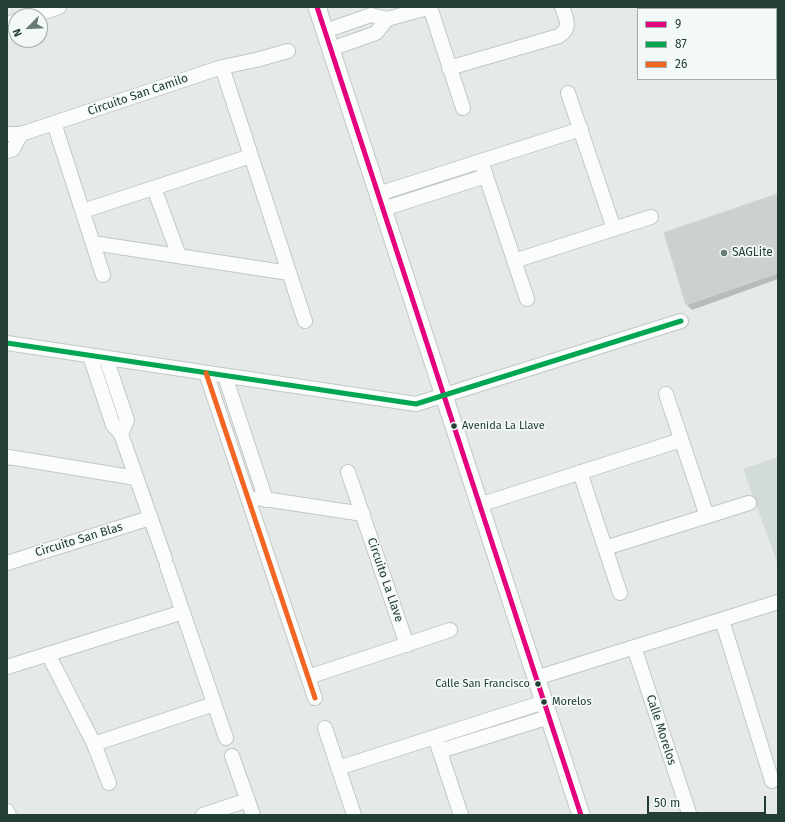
<!DOCTYPE html>
<style>
body{margin:0}
#map{position:relative;width:785px;height:822px;overflow:hidden;background:#e5eae8;font-family:"Fira Sans",sans-serif}
canvas{display:block}
.frame{position:absolute;inset:0;border:8px solid #233d37;pointer-events:none}
.legend{position:absolute;left:637px;top:8px;width:140px;height:72px;box-sizing:border-box;background:#f3f9f6;border:1px solid #a0aeaa;margin:0;padding:5px 7px;list-style:none;font-size:12px;color:#233d37}
.legend li{display:flex;align-items:center;gap:8px;height:20px}
.legend b{width:20px;border:1px solid #a0aeaa}
.north{position:absolute;left:8px;top:8px;width:40px;height:40px;box-sizing:border-box;background:#f3f9f6;border:1px solid #a0aeaa;border-radius:50%;rotate:246deg;font-size:11px;font-weight:700;line-height:16px;text-align:center;color:#233d37}
.north::after{content:'';display:block;margin:auto;width:14px;height:18px;background:#677a75;clip-path:polygon(50% 0,100% 100%,50% 72%,0 100%)}
.scale{position:absolute;left:647px;top:796px;width:119px;height:18px;box-sizing:border-box;border:2px solid #233d37;border-top:0;padding-left:5px;font-size:12px;line-height:14px;white-space:nowrap;color:#233d37;-webkit-text-stroke:3px #f3f9f6;paint-order:stroke}
</style>
<div id="map">
<canvas width="785" height="822"></canvas>
<div class="frame"></div>
<ul class="legend">
<li><b style="height:5px;background:#e5007d"></b>9</li>
<li><b style="height:5px;background:#00a651"></b>87</li>
<li><b style="height:5px;background:#f26522"></b>26</li>
</ul>
<div class="north">N</div>
<div class="scale">50 m</div>
</div>
<script>
const context = document.querySelector('canvas').getContext('2d');
context.lineJoin = 'round';
function fill(path, color) {
  context.fillStyle = color;
  context.fill(path, 'evenodd');
}
function strokePath(path, color, width, dash) {
  context.strokeStyle = color;
  context.lineWidth = width;
  context.lineCap = dash ? 'butt' : 'round';
  context.setLineDash(dash || []);
  context.stroke(path);
}
function write(font, color, halo, rows, align = 'center') {
  context.font = font + ' "Fira Sans",sans-serif';
  context.lineWidth = 3.5;
  context.setLineDash([]);
  context.textBaseline = 'middle';
  context.strokeStyle = halo;
  context.fillStyle = color;
  for (const [text, x, y, turn = 0] of rows) {
    context.save();
    context.translate(x, y);
    context.rotate((+turn || 0) * Math.PI / 180);
    context.textAlign = isNaN(turn) ? turn : align;
    if (halo) context.strokeText(text, 0, 0);
    context.fillText(text, 0, 0);
    context.restore();
  }
}
const built = new Path2D(`
 M778,457V565L743,469Z`);
const shadow = new Path2D(`
 M778,195V279L692,310L687,305L665,234Z`);
const building = new Path2D(`
 M778,194V273L686,305L664,233Z`);
const minor = new Path2D(`
 M430,7L463,108
 M32,16L59,7
 M7,24L16,21
 M325,31L371,15L387,19L431,7
 M331,49L376,33L387,19
 M222,67L305,321
 M449,68L559,36C572,28 566,18 562,7
 M568,93L614,229
 M54,123L103,275
 M7,134H21L222,67L256,60L288,51
 M7,151L13,149L21,134
 M481,161L527,299
 M154,188L179,256
 M378,194L581,129
 M383,209L486,176
 M83,211L251,156
 M93,243L289,273
 M514,261L651,217
 M7,343L416,404L681,321
 M90,356L113,425L121,434L165,559
 M106,358L127,420L121,434
 M206,373L315,698
 M225,376L266,500
 M666,394L707,516
 M7,458L9,457L136,478
 M348,472L407,645
 M580,472L620,593
 M258,498L363,514
 M479,505L681,440
 M605,548L749,503
 M7,563L150,518
 M167,566L226,738
 M722,620L772,781
 M634,647L689,813
 M48,654L94,744L109,783
 M7,667L183,612
 M308,677L450,630
 M536,678L778,602
 M325,728L354,815
 M437,743L461,815
 M94,744L214,704
 M440,751L549,717
 M232,756L253,815
 M338,768L544,702
 M7,811L9,815
 M203,815L248,800`);
const tertiary = new Path2D(`
 M317,7L581,815`);
const bus1 = new Path2D(`
 M317,7L581,815`);
const bus2 = new Path2D(`
 M7,343L416,404L681,321`);
const bus3 = new Path2D(`
 M206,373L315,698`);
const markers = [
 [724,253,4,"#677a75"],
 [454,426,3.5,"#233d37"],
 [538,684,3.5,"#233d37"],
 [544,702,3.5,"#233d37"]
];
const busNames = [
 ["Avenida La Llave",462,426],
 ["Calle San Francisco",530,684,"right"],
 ["Morelos",552,702]
];
const streetNames = [
 ["Circuito San Camilo",138,95,-19],
 ["Circuito San Blas",79,540,-17],
 ["Circuito La Llave",385,580,71],
 ["Calle Morelos",661,730,72]
];
const poiNames = [
 ["SAGLite",732,253]
];
fill(built, '#d3dbd8');
fill(shadow, '#0003');
fill(building, '#ccd1cf');
strokePath(building, '#ced3d1', 1);
strokePath(minor, '#c2c7c5', 16);
strokePath(tertiary, '#c2c7c5', 19);
strokePath(minor, '#fbfcfc', 14);
strokePath(tertiary, '#fbfcfc', 17);
strokePath(bus1, '#e5007d', 5);
strokePath(bus2, '#00a651', 5);
strokePath(bus3, '#f26522', 5);
for (const [x, y, r, color] of markers) {
  const dot = new Path2D();
  dot.arc(x, y, r, 0, 2 * Math.PI);
  context.fillStyle = color;
  context.fill(dot);
  strokePath(dot, '#f3f9f6', 1.5);
}
write('11px', '#233d37', '#f3f9f6', busNames, 'left');
write('12px', '#233d37', '#f3f9f6', streetNames);
write('12px', '#233d37', '#f3f9f6', poiNames, 'left');
</script>
